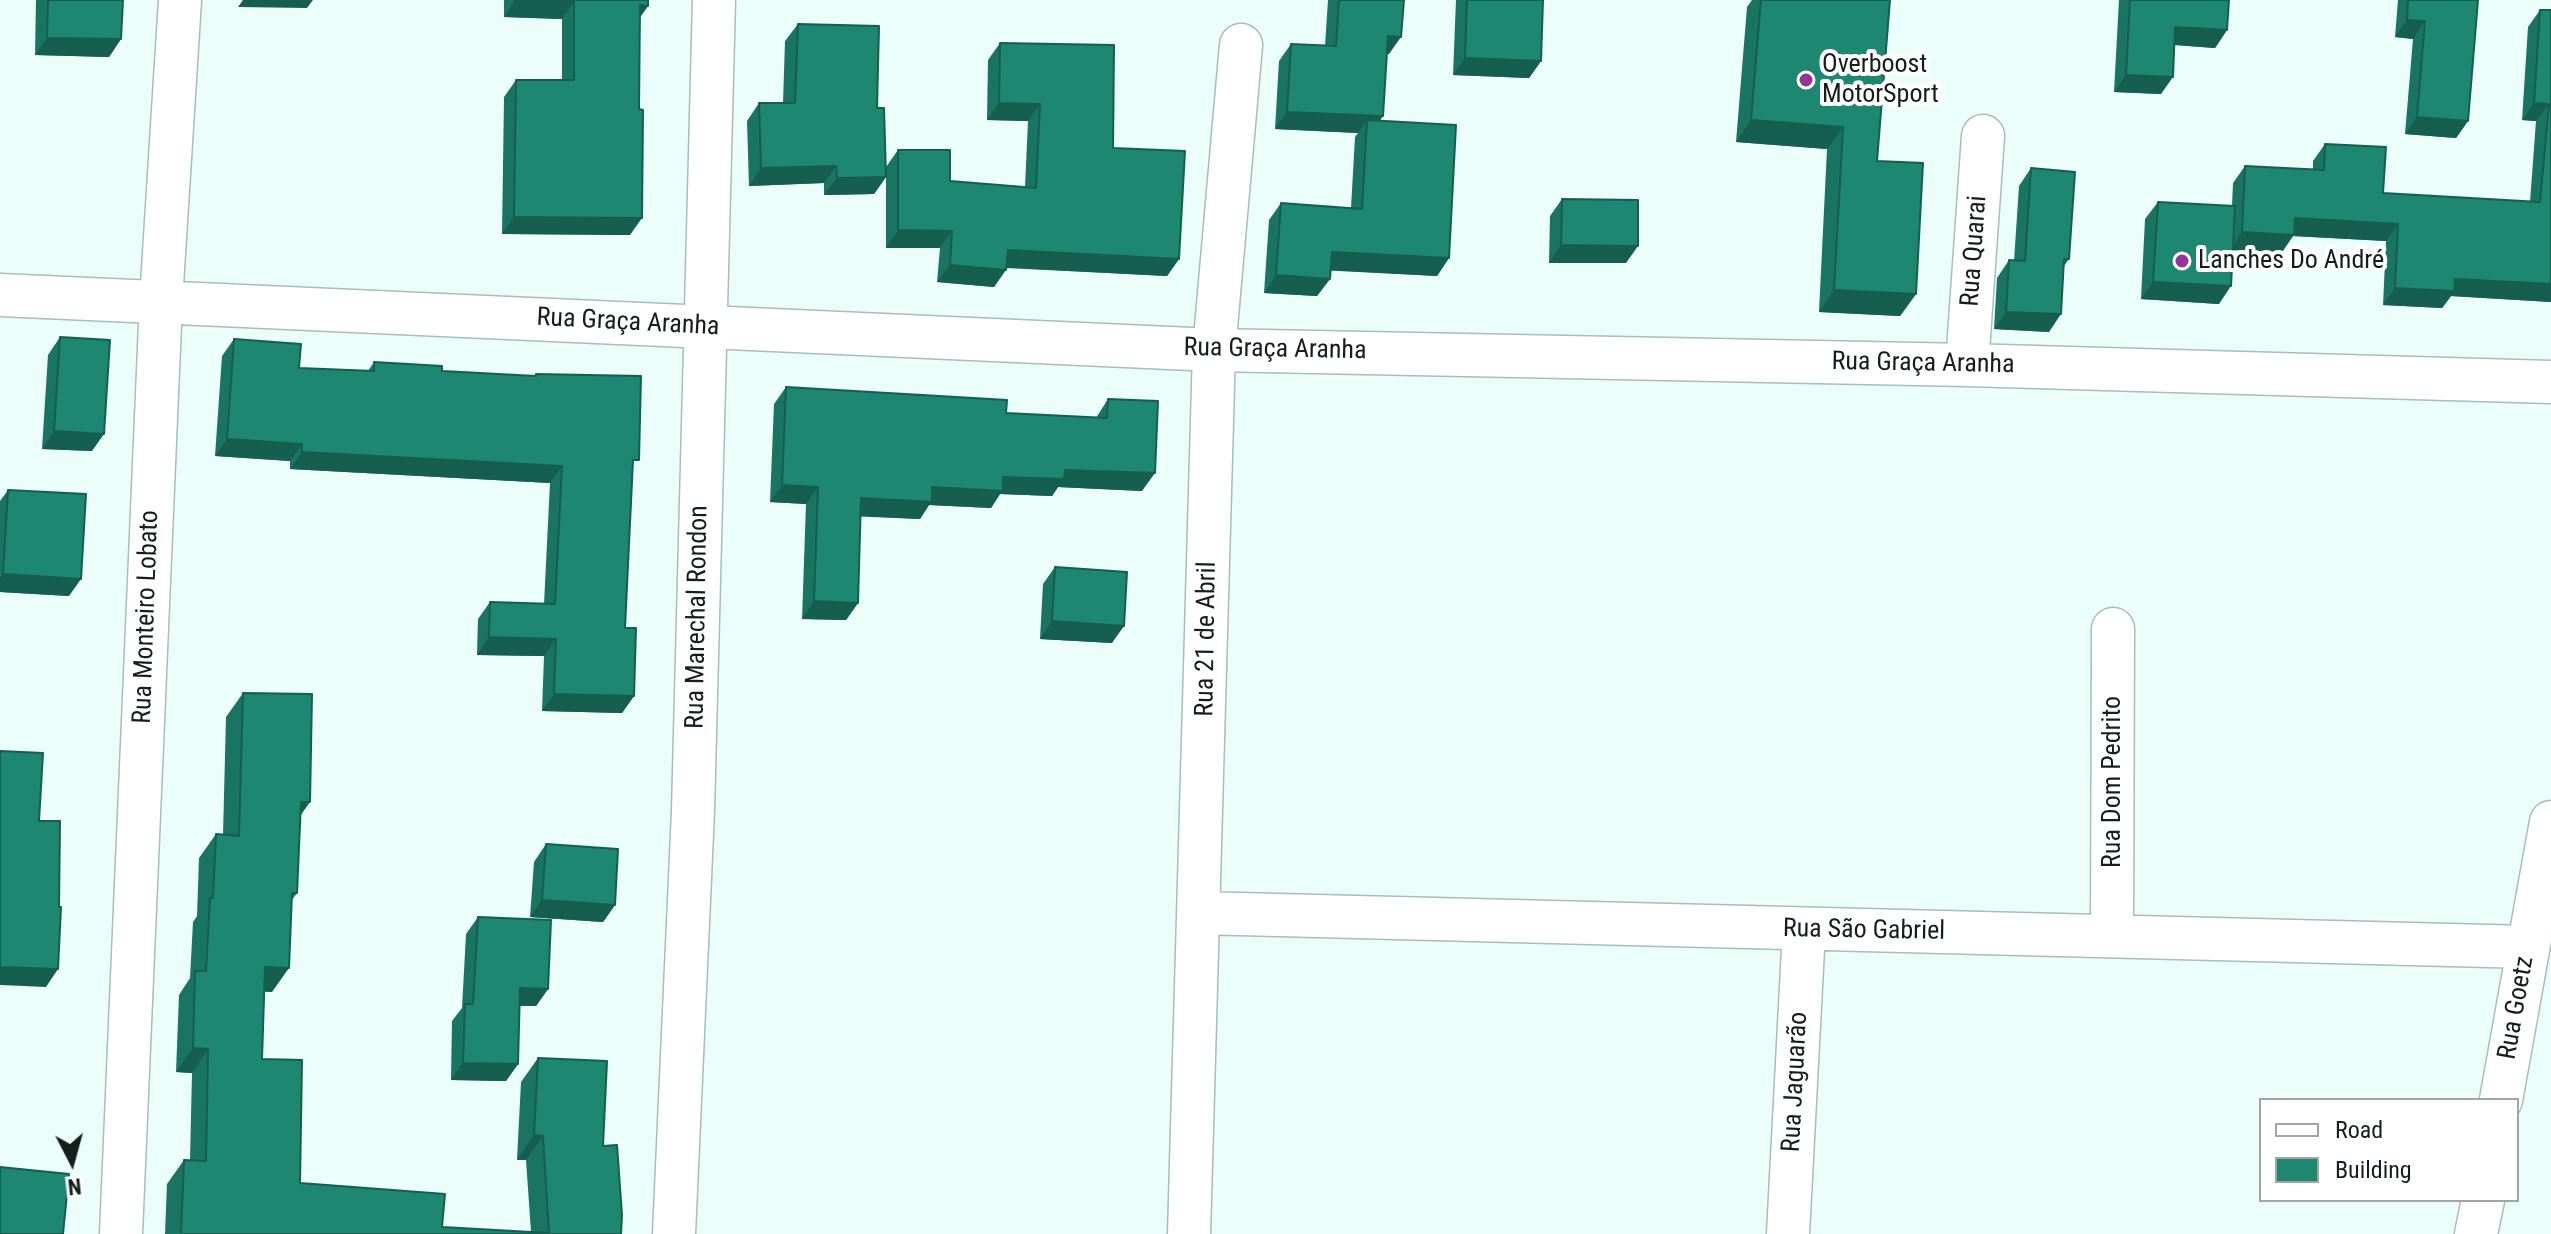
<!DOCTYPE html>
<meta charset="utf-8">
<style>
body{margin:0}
#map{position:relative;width:2551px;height:1234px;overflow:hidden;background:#ecfef9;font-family:"Roboto Condensed",sans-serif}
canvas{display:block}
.legend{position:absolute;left:2259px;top:1098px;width:260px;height:104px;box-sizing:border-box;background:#fff;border:2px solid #a2a5a4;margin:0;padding:10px 14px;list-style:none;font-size:24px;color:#161e1c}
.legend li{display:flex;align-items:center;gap:16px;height:40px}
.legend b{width:40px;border:2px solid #a2a5a4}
.north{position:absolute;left:32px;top:1122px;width:80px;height:80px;-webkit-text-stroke:6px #fff;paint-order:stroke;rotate:174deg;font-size:22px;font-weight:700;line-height:32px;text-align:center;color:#161e1c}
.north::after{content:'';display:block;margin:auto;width:28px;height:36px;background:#161e1c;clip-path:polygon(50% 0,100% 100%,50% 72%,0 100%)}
</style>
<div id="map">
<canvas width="2551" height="1234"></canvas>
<ul class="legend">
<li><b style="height:10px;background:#fff"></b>Road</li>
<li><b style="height:22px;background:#1e8772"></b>Building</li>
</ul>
<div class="north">N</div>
</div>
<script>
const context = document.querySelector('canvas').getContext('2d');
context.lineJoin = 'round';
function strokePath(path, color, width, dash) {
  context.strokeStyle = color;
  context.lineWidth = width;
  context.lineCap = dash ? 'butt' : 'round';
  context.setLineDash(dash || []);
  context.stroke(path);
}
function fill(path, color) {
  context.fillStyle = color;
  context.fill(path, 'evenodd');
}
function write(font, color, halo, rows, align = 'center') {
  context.font = font + ' "Roboto Condensed",sans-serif';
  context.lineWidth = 8;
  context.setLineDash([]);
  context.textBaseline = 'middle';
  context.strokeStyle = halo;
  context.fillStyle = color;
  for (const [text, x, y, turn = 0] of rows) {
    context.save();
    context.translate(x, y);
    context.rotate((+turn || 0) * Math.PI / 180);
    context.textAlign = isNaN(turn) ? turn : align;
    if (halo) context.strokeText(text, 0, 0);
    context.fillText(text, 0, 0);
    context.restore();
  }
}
const street = new Path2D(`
 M0,295L1214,350L1967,365L2551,382
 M1967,365L1983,136
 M1200,913L2528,947
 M2112,935L2113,629
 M2501,1100L2551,822
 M121,1234L161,301L180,0
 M674,1234L693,811L714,0
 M1189,1234L1214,350L1241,45
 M1788,1234L1804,930
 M2476,1234L2483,1200`);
const wall = new Path2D(`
 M36,0H123L121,39L109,57L35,55Z
 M504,0H648V6L640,17L630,235L502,234L504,97L516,80H562V19L504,17Z
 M1328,0H1404L1389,54H1387L1380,121L1449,258L1437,276L1330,270V279L1317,296L1264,293L1269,220L1281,203L1351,208L1355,137L1358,133L1275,129L1279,61L1291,44L1325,46Z
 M1456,0H1543L1541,61L1529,78L1453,75Z
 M1752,0H1890L1877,161L1916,294L1900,316L1819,312L1827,149L1736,142L1747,7Z
 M2119,0H2229L2227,30L2215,48L2174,45L2161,94L2114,92Z
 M2398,0H2478L2468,121L2456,138L2405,134L2413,39L2395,37Z
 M2540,10H2551V302L2451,296L2442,308L2383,305L2386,241L2293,236L2282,252L2233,250L2219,304L2141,299L2145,219L2158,202L2232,206L2233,183L2245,166L2313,169V161L2325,144L2383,193L2530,202L2536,121L2522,120L2528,27Z
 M798,24L877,108L886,177L874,194L824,195V183L749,186L747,121L759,103H783L785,41Z
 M1000,43L1113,148L1179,259L1167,276L1006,268L994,287L937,282L940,248H886V167L898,150L950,181L1025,187L1028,121L987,120L988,60Z
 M2031,168L2069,259L2064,266L2049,332L1994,329L1997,278L2009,260L2014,261L2019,186Z
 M1562,199L1626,263H1549L1550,216Z
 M60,337L92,451L42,449L48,355Z
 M234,339L299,368L368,371L374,362L442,371L535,376L536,374L633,469L625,628L634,696L622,713L542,711L544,656L477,655L478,619L490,602L544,604L550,483L290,469V461L215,456L222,356Z
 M786,387L1006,413L1096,418L1108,399L1142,491L1058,487L1052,496L1000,494L991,508L929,505L920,519L861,516L858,603L846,620L802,619L806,504L770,502L774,404Z
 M8,490L69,596L0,592V501Z
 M1055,567L1112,643L1040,639L1043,584Z
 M243,693L300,815L297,893L292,900L272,992L264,991L262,1059L300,1183L442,1227L531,1232L526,1160H517L521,1082L538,1058L603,1146L621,1234H165L167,1184L184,1160H190L192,1073L176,1072L179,995L190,978L193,922L197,916L199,858L216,834L223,835L226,717Z
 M546,844L615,905L603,922L530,917L534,862Z
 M478,917L548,989L536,1006H519L518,1064L506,1081L451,1080L452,1021L462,1008L466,934Z`);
const shadedWall = new Path2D(`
 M243,0H313L307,8L238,7Z
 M515,0H529L574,2L562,19L504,17Z
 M640,5L648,6L636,23Z
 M2407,20L2425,21L2413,39L2395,37Z
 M2175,27L2227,30L2215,48L2163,44Z
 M1388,36L1401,37L1389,54L1376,53Z
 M47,38L121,39L109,57L35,55Z
 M1465,58L1541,61L1529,78L1453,75Z
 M2126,75L2173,77L2161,94L2114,92Z
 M999,103L1040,104L1028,121L987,120Z
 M2534,103L2549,104L2536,121L2522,120Z
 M1287,112L1383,116L1371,134L1367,120L1358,133L1275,129Z
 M2417,117L2468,121L2456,138L2405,134Z
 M1751,120L1843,127L1827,149L1736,142Z
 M836,166L824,183L749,186L761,168Z
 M886,177L874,194L824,195L837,178Z
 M514,217L642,218L630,235L502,234Z
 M2295,218L2398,224L2386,241L2293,236L2282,252L2230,250L2242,232Z
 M898,230L952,231L940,248H886Z
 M1561,245L1638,246L1626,263H1549Z
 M1008,250L1179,259L1167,276L996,267Z
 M1332,252L1449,258L1437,276L1319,270Z
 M950,265L1006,270L994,287L937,282Z
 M1276,275L1330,279L1317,296L1264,293Z
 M2455,279L2551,284V302L2451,296L2442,308L2383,305L2395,288Z
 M2153,282L2231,286L2219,304L2141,299Z
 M1834,290L1916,294L1900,316L1819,312Z
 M2006,312L2061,314L2049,332L1994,329Z
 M54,431L104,434L92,451L42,449Z
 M227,439L302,444L290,461L215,456Z
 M302,452L562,466L550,483L290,469Z
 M1065,470L1155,473L1142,491L1058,487L1052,496L1000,494L991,508L929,505L920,519L849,516L861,498L1003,477Z
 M782,485L818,487L806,504L770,502Z
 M3,574L81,579L69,596L0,592V578Z
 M814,601L858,603L846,620L802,619Z
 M1052,621L1124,626L1112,643L1040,639Z
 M489,637L556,639L544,656L477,655Z
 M554,694L634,696L622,713L542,711Z
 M301,802H310L293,826Z
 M542,900L615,905L603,922L530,917Z
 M0,967L58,969L46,987L0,985Z
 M265,967L289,968L272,992L248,991Z
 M520,988L548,989L536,1006L508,1005Z
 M193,1048L208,1049L192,1073L176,1072Z
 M463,1063L518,1064L506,1081L451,1080Z
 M534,1135L543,1136L526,1160H517Z`);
const building = new Path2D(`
 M48,0H123L121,39L47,38Z
 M529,0H648V6L640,5L639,109L643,110L642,218L514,217L516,80H574V2Z
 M1339,0H1404L1401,37L1388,36L1383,116L1287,112L1291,44L1336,46Z
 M1467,0H1543L1541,61L1465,58Z
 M1761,0H1890L1877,161L1923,163L1916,294L1834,290L1843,127L1751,120Z
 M2130,0H2229L2227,30L2175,27L2173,77L2126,75Z
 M2408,0H2478L2468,121L2417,117L2425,21L2407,20Z
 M2540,10H2551V284L2455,279L2454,291L2395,288L2398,224L2295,218L2294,235L2242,232L2245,166L2324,170L2325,144L2386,147L2383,193L2540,202L2549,104L2534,103Z
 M798,24L879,26L877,108H884L886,177L837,178L836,166L761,168L759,103H795Z
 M1000,43L1114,45L1113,148L1185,151L1179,259L1008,250L1006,270L950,265L952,231L898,230V150H950V181L1036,188L1040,104L999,103Z
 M1367,120L1456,125L1449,258L1332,252L1330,279L1276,275L1281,203L1362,209Z
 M2031,168L2075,172L2069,259H2064L2061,314L2006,312L2009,260L2025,261Z
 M1562,199L1638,200V246L1561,245Z
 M2158,202L2235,206L2231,286L2153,282Z
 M60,337L110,340L104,434L54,431Z
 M234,339L301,344L299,368L374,371V362L442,366V371L536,376V374L641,376L639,460H633L625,628H636L634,696L554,694L556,639L489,637L490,602L555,604L562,466L302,452V444L227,439Z
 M786,387L1007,400L1006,413L1107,418L1108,399L1158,401L1155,473L1065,470L1064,479L1003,477V491L932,487V502L861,498L858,603L814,601L818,487L782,485Z
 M8,490L86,494L81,579L3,574Z
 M1055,567L1127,572L1124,626L1052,621Z
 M243,693L312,694L310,802H301L297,893H292L289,968L265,967L262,1059L302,1060L300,1183L445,1194L442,1227L549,1233L543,1136L534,1135L538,1058L607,1061L603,1146L617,1145L622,1215L621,1234H181L184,1160L206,1161L208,1049L193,1048L195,971H206L210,898H213L216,834L239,836Z
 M0,751L43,753L39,821H60L59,907H61L58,969L0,967Z
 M546,844L618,849L615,905L542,900Z
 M478,917L551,920L548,989L520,988L518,1064L463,1063L465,1004H473Z
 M0,1167L69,1174L63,1234H0Z`);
const markers = [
 [1806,80,8,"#95349b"],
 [2182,261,8,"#95349b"]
];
const poiNames = [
 ["Overboost",1822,65],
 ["MotorSport",1822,95],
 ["Lanches Do André",2198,261]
];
const streetNames = [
 ["Rua Quarai",1975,251,-86],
 ["Rua Graça Aranha",628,323,3],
 ["Rua Graça Aranha",1275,350,1],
 ["Rua Graça Aranha",1923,364,1],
 ["Rua Monteiro Lobato",147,617,-88],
 ["Rua Marechal Rondon",698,617,-89],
 ["Rua 21 de Abril",1207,639,-89],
 ["Rua Dom Pedrito",2113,782,-90],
 ["Rua São Gabriel",1864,931,1],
 ["Rua Goetz",2517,1008,-80],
 ["Rua Jaguarão",1796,1082,-87]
];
strokePath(street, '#a8beb7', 45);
strokePath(street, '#fff', 42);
fill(wall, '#1a7462');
fill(shadedWall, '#155e50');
fill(building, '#1e8772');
strokePath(building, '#155e50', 2);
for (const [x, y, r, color] of markers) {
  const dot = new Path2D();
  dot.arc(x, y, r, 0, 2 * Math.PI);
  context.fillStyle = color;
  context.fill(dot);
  strokePath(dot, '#fff', 3);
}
write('26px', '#161e1c', '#fff', poiNames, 'left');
write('26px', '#161e1c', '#fff', streetNames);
</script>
